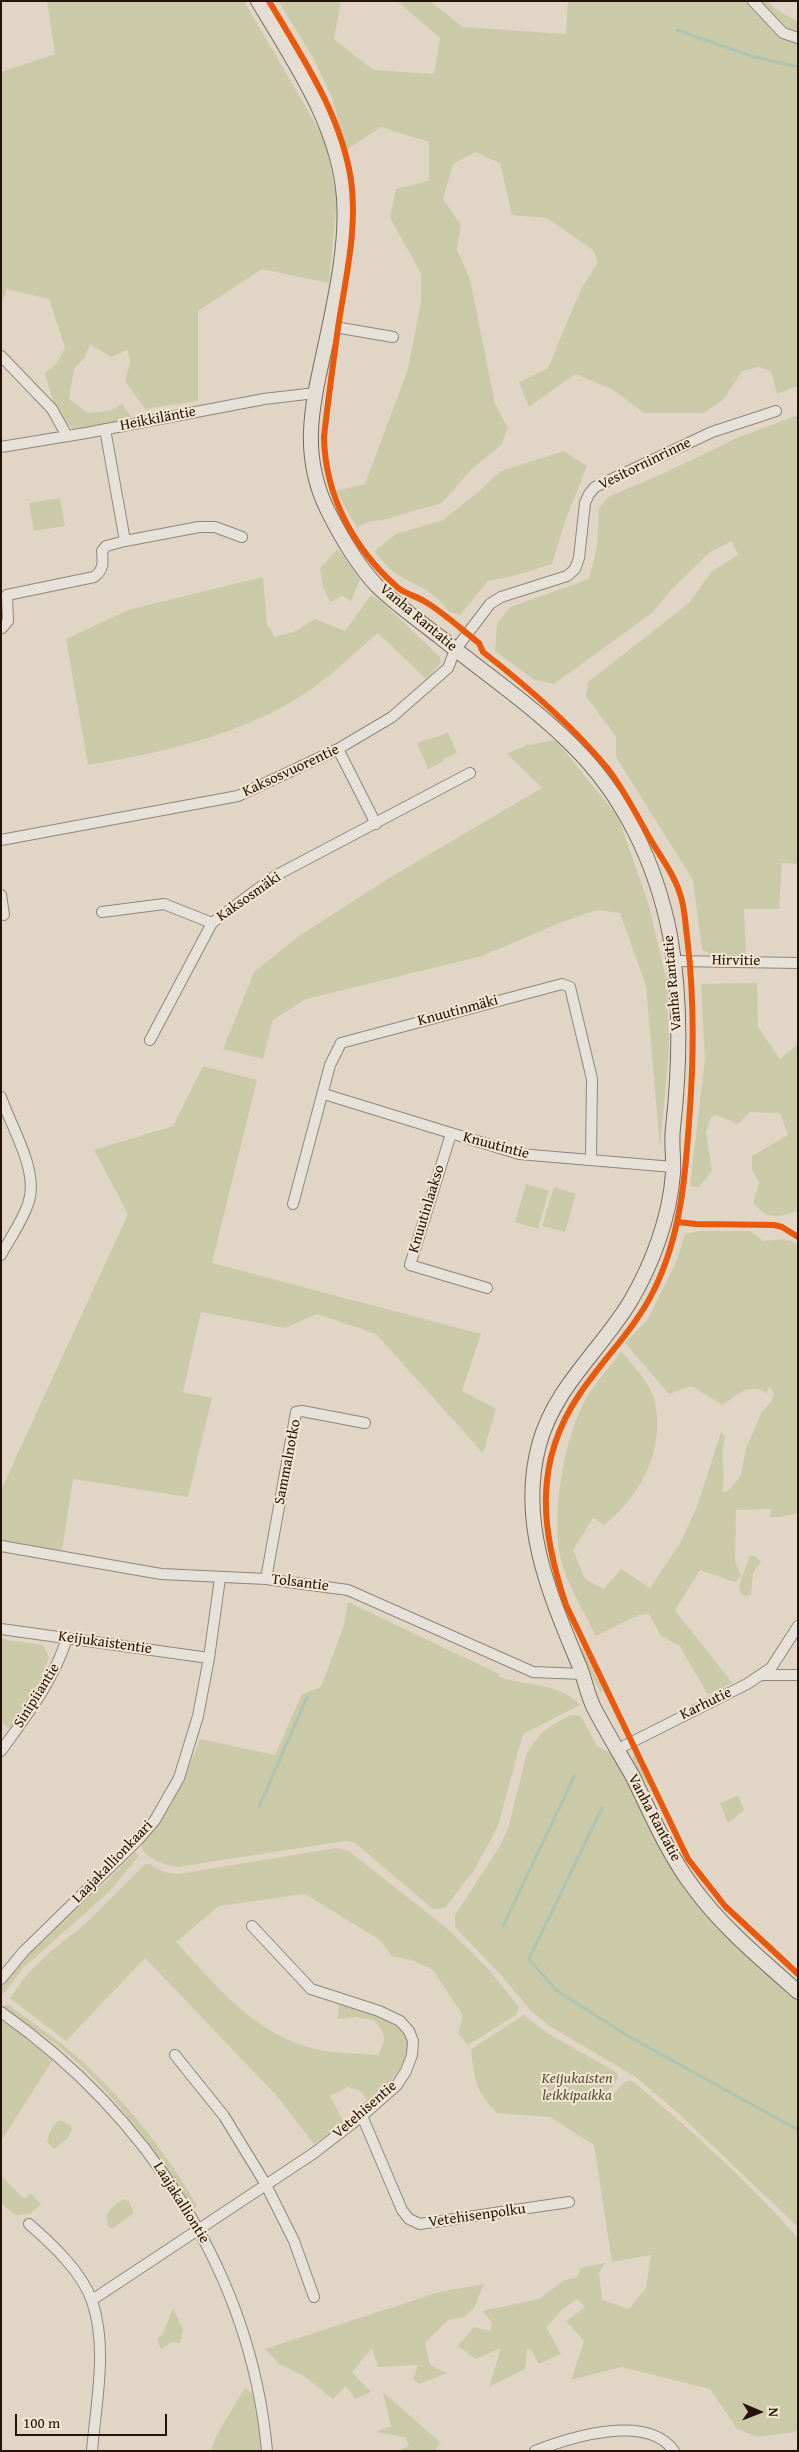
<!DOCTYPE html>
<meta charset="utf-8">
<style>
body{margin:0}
#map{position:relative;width:799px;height:2452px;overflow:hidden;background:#e1d6c5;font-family:"Gentium Book Plus",serif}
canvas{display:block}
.frame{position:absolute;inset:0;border:2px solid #251208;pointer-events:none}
.north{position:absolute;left:734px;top:2387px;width:50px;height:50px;-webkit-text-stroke:4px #f3e7d2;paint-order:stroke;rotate:91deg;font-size:14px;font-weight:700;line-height:20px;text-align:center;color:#251208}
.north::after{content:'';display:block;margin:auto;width:18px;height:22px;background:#251208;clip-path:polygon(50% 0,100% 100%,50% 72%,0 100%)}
.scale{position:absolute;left:15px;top:2414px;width:152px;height:22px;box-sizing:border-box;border:2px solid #251208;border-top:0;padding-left:6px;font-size:15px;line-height:18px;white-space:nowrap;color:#251208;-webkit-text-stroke:4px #f3e7d2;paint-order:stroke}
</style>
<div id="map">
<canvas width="799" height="2452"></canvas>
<div class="frame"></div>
<div class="north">N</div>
<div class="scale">100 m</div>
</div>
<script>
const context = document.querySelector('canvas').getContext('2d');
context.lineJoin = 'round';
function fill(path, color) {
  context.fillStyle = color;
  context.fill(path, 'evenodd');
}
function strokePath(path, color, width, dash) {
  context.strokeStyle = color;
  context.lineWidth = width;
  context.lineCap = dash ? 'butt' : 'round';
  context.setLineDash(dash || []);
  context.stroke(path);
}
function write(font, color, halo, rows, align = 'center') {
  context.font = font + ' "Gentium Book Plus",serif';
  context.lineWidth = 4;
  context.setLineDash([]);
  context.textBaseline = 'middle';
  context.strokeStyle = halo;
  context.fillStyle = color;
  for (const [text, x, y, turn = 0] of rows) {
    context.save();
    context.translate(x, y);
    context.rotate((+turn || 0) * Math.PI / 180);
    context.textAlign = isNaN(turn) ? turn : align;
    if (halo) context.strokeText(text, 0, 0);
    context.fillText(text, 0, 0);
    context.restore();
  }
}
const green = new Path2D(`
 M47,1H244L325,140L337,199L329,283L262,269L198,311V401L145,409L125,381L130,363L128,350L111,357L90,344L85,357L74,369L69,399L88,413L109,411L122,404L132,418L77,431C56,418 51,396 45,373L57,363L65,348L49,299L7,289L1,306V72L55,54Z
 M278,1H341L334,39L373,70L434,74L440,38L397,1H430L463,27L566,34L568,1H768L774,8L798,22V386L777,394L771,371L759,367L742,371L723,400L703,413H644L612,389L575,374L529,407L519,382L548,368L581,289L598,262L593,250L547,218L512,215L500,163L475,152L453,164L443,199L461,225L457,250L470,279L495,404L508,428L501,445L471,470L442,503L382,520L368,522L357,528L336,491L365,484L408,369L421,301V273L390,218L396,189L429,181V142L381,127L346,150L332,98L314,59Z
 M798,415V864L782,863L779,909H744L746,955L718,957L702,950L693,880L616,757V737L586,696L588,682L689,603L712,571L738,555L732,541L710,552L671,590L652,613L554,684L533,679L495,651L497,624L510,607L589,579L597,547L599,508L608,497L664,473L739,437Z
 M564,451L587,466L567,516L552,564L517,575L488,581L460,615L448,611C437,593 418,586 400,576C389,570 382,561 375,551L396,534L443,520L477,493L501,471Z
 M60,498L65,526L34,531L29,503Z
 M338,549L360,580L351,601L342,596L330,602L323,587L320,568Z
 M263,577L267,624L275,637L296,631L315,619L345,631L371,595L383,603L440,657L441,663L426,679L378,633C354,653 327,680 301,696C238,736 160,753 88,765L66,639L128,610Z
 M448,733L457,753L443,759L444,761L428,769L417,743Z
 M556,740L618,817L648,902L667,982L669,1049L660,1148L646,986L620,913L597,910L562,922L482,956L306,999L273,1020L263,1059L223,1049L254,972L299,936L389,878L542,788L507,754L527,745Z
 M757,983L758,1027L780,1059L798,1044V1211C777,1218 768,1220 753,1203L759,1183L752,1170V1156L788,1135L780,1113L750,1112L738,1124L716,1115L711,1117L706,1132L712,1171L699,1187L690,1186L705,1059L701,984Z
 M203,1066L257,1080L212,1263L481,1334L462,1391L496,1409L483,1453L376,1334L317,1314L285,1328L201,1312L183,1392L212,1398L188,1497L73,1479L62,1551L1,1540V1490L128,1214L94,1150L173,1126Z
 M526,1184L549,1191L538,1229L515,1222Z
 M554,1187L576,1194L565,1232L542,1226Z
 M699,1231H750L764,1241C776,1240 788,1236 798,1245V1513L781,1517H770L771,1509L736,1510L735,1560L741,1576L735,1582L700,1570L675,1610L732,1683L708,1695L680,1646L661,1636L649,1614L639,1615L596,1636C585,1614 571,1591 563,1567C549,1524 563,1444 583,1404C593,1385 609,1368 621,1351C634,1367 651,1383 655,1403C665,1450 640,1497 604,1525L593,1518L573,1550L585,1579L604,1589L621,1569L650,1588L679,1545L697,1507L721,1432L725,1437C719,1456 727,1471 722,1493L730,1489L741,1475L746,1448L762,1412L771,1402L774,1395L770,1386L766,1393C749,1382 737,1395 723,1405L691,1386L669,1394L625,1343L648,1319L677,1260L685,1234Z
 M750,1556H755L761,1562L753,1573L751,1595L744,1596L740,1592L739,1585Z
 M348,1602L499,1674V1677C525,1686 561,1683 580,1705L523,1734L498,1826L474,1870L445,1908L433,1909L355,1843L345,1841L178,1867C166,1865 143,1859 141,1845C168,1809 184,1781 200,1739L275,1755L302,1694L321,1687L344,1625Z
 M1,1639L43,1645L49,1657C40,1681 33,1718 8,1728L1,1721Z
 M580,1648L583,1649L603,1690L601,1693L580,1652Z
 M571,1715L581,1716L597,1746L613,1754L711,1919L798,2000V2227L679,2114L636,2077L551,2027L530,2010L500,1974L455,1927V1915L500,1846L509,1826L526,1756C538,1733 549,1726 571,1715Z
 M635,1754L651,1786V1787L637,1773L632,1759Z
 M738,1796L744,1810L728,1823L720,1803Z
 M336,1848L349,1851L449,1930L490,1971L519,2007L516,2015L468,2045L458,2033L463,2015L433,1970L411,1960L392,1956L380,1940L305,1894L219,1906L176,1942C218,1987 256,2037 320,2050C339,2054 359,2053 378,2055C387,2039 386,2034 374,2020L356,2017L338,2019L339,2002C354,2006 373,2009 387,2017C433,2043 391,2083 367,2106H359L367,2100L361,2091L348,2087L330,2096L344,2123L314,2144L277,2096L145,1958L66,2041L10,1998L28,1973L50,1952L85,1924L145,1864H150L164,1872L178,1874Z
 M135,1852L139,1856L109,1892L23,1968L6,1991L1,1994V1988L12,1972L55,1926L107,1881Z
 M7,2004C26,2018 45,2031 63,2045C114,2086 165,2149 197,2206L194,2209C155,2151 114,2091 59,2047C41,2033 22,2020 3,2007Z
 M524,2015L547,2033L616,2072L618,2076C616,2086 606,2094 596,2094L593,2100C618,2100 616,2083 631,2080C689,2128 748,2181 798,2238V2429L794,2432L758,2437L737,2429L710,2389L622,2367L571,2380L584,2341L566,2321L585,2307L577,2299L562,2310L546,2327L561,2354L539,2364L532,2351L527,2349L525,2369L489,2387L501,2348L476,2359L458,2346L474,2327L490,2331L492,2323L483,2311L539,2299L563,2281L577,2277L581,2268L605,2263L599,2273L602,2300L629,2309L646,2288L651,2255L612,2262L594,2145L550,2117L497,2113C475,2090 474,2079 471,2049Z
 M1,2019L54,2058L1,2141Z
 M60,2120L69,2125L72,2130L67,2139L54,2149L47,2142C49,2134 53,2124 60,2120Z
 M1,2176L24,2199L30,2193L41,2204L30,2214L15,2215L1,2203Z
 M123,2199L129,2201L134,2213L113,2228L109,2227C102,2213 112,2207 123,2199Z
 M484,2284L474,2308L463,2317L448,2320L425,2343L430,2365L447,2373L419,2384L413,2379L418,2365L378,2367L372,2348L352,2372L371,2392L355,2399L346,2386L333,2399L304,2376L279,2364L265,2349L439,2292Z
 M173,2308L183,2330L180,2343L172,2342L161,2349L157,2339L163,2334Z
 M245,2388L253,2394L262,2451H211L217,2434Z
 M383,2392L441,2443L434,2451H399L409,2445L405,2437L376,2432L391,2426Z`);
const stream = new Path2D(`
 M677,30L751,56L798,67
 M259,1807L307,1697
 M602,1808L529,1959L556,1990L628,2036L798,2130
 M503,1926L575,1775`);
const minor = new Path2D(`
 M753,1L783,33L798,38
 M329,326L393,337
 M1,356L52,409L67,436
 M1,447L86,433L264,399L315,393
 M125,541L199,527H215L242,537
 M2,628L8,621L7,595L94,577C104,570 103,562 102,551L106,546L125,541L105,429
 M338,749L376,824
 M1,840L238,796L338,749L392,717L448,668L455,650L490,604L501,597L567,576L575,569L579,558L585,503L589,494L595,487L712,432L776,411
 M1,895L4,915
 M102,912L164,904L212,923
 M674,961L798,963
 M150,1040L212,923L275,876L470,773
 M324,1094L519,1154L673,1167
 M1,1097C11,1127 40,1172 28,1204C22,1222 10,1238 1,1255
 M451,1134L410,1265L487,1288
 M293,1204L330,1065L341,1043L562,984L570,987L592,1079L591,1159
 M1,1546L161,1574L266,1579L348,1590L533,1672L583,1674
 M266,1579L296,1412L302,1411L365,1423
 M1,1629L209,1658
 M762,1675H798
 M618,1749L747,1684L771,1668L798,1626
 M1,1751C27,1715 54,1680 67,1638
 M1,1979L24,1951L137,1841L155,1820L179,1778L198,1716L209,1658L220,1578
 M1,2012C146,2114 251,2272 267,2451
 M175,2055L224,2116L265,2183L294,2241L314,2297
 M362,2116L402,2210L409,2219L420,2224L569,2202
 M29,2224C52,2244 82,2272 92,2301C108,2348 96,2402 92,2451
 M92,2300L314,2153L362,2116L397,2085L406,2071L412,2055L413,2041L409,2031L400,2021L379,2011L311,1989L252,1926
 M535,2451C571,2437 647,2413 674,2451`);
const major = new Path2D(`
 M258,1C294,62 339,126 344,198C347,243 337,290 328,333C315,396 297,449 328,511C341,537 358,566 378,587C397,605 419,621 440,637C484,673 532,705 572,745C624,796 656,864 670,935C681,997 680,1065 673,1128C671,1143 674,1158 673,1173C670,1217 652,1265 630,1302C600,1351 554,1388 539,1445C518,1523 550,1595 579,1665C585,1679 587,1694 594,1708C606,1731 620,1754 633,1777C651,1814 668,1854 693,1887C722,1927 761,1959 798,1992`);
const cycleway = new Path2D(`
 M269,1C302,57 341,114 351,180C358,229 345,280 338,328C333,364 328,401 324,437C325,496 354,549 397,587C405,594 416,596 424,601C443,612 461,629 479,643L483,652C528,687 571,724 608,769C625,791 638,818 652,842C662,859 675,876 680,894C685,907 685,923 687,936C694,993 694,1051 690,1108C686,1169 682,1234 654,1290C635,1329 603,1359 579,1395C533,1463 541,1531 566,1605L688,1859L725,1906L798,1974
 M677,1222L696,1224L774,1225L782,1227L798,1237`);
const streetNames = [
 ["Heikkiläntie",158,419,-11],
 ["Vesitorninrinne",645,464,-26],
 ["Vanha Rantatie",418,618,40],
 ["Kaksosvuorentie",291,771,-25],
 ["Kaksosmäki",249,897,-35],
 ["Hirvitie",736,961,1],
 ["Vanha Rantatie",673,983,-95],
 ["Knuutinmäki",458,1011,-15],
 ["Knuutintie",496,1146,15],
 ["Knuutinlaakso",427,1209,-73],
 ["Sammalnotko",288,1462,-79],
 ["Tolsantie",300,1583,7],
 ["Keijukaistentie",105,1643,8],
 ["Sinipiiantie",37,1696,-58],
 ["Karhutie",706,1704,-26],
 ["Vanha Rantatie",654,1818,62],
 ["Laajakallionkaari",113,1862,-46],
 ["Vetehisentie",365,2110,-41],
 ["Laajakalliontie",181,2203,58],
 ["Vetehisenpolku",477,2216,-8]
];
const parkNames = [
 ["Keijukaisten",577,2079],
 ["leikkipaikka",577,2096]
];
fill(green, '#cacaa8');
strokePath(stream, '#afc3b1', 3);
strokePath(minor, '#8f867b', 12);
strokePath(major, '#756c62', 16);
strokePath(minor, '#e7e2d9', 10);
strokePath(major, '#e4ddd3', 14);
strokePath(cycleway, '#e8590c', 6);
write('15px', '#251208', '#f3e7d2', streetNames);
write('italic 15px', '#584f38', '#f3e7d2', parkNames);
</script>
